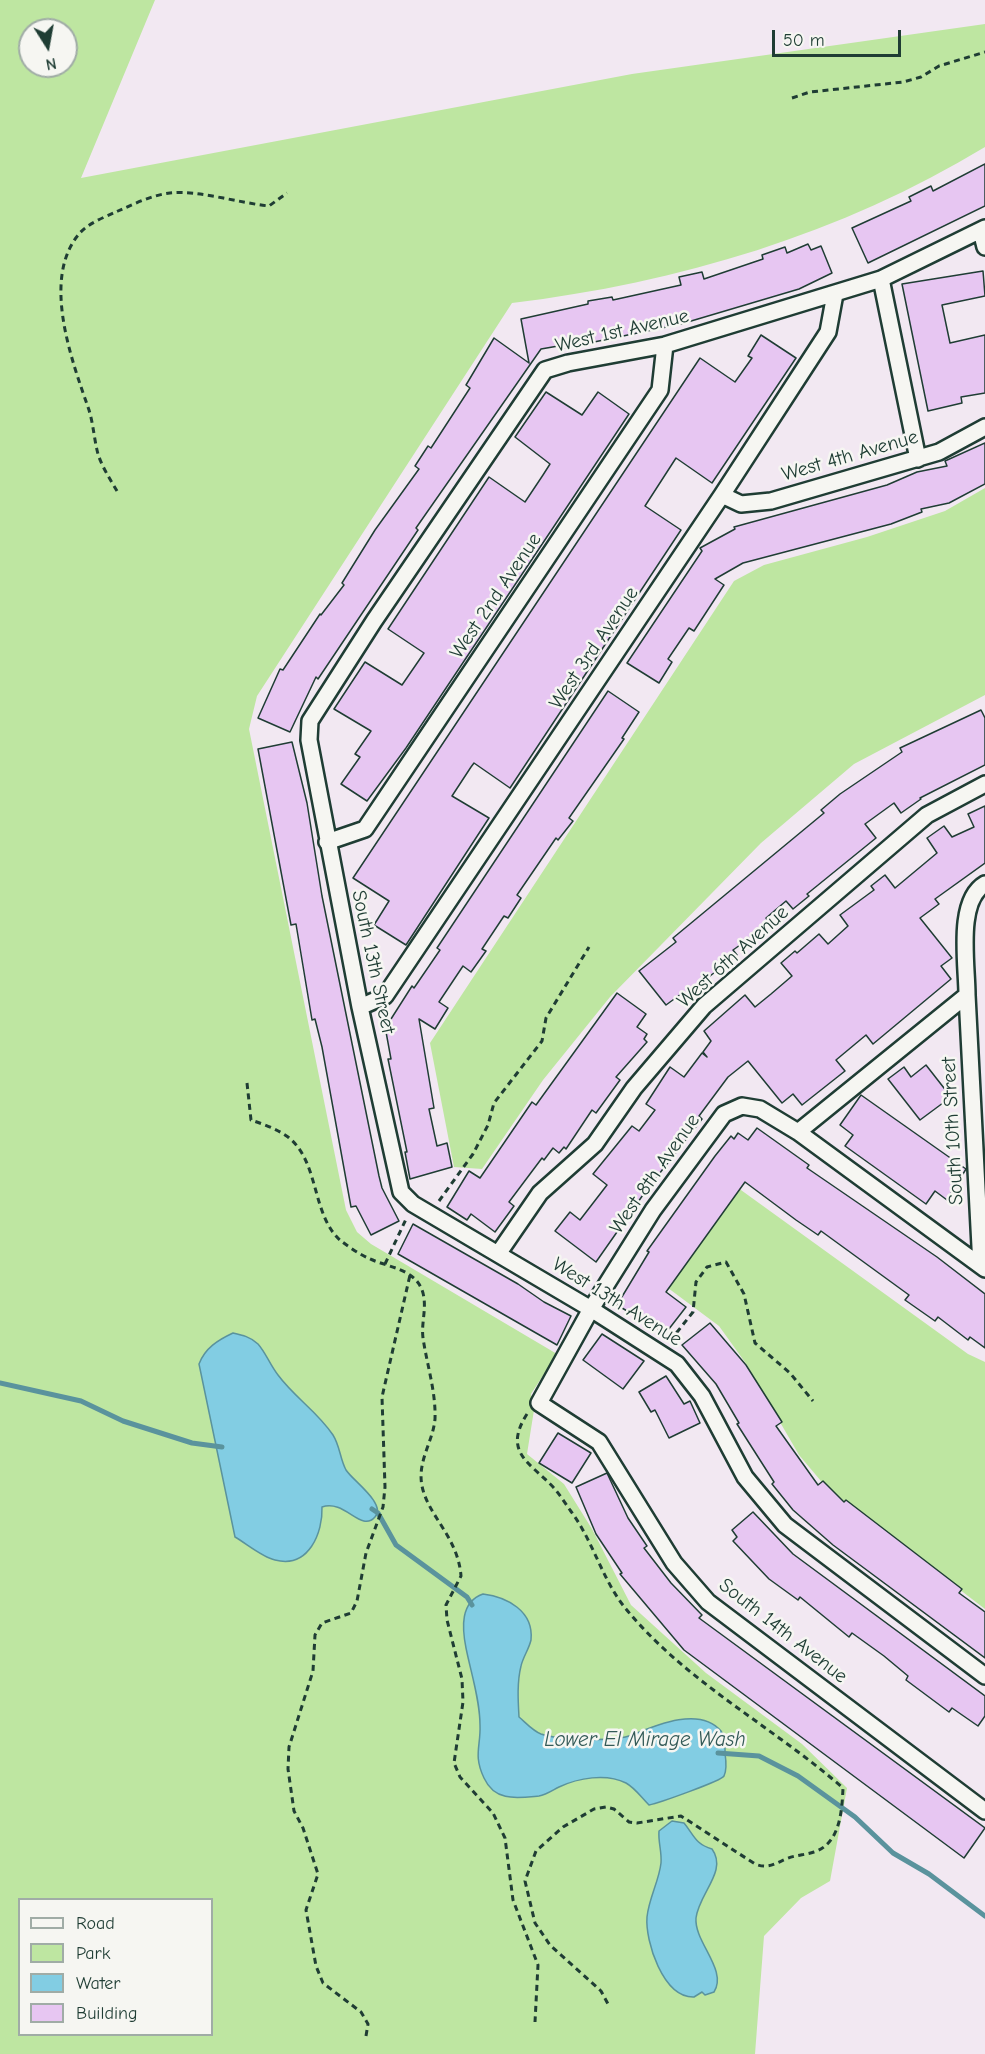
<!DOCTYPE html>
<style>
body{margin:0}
#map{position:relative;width:985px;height:2054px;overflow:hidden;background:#f2e8f2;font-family:"Comic Neue",sans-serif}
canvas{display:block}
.legend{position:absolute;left:18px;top:1898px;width:195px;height:138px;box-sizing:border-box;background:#f6f6f2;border:2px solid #a0aca6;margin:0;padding:8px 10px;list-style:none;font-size:18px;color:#1f3d34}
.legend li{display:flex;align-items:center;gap:12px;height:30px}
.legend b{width:30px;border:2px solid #a0aca6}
.north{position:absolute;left:18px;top:18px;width:60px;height:60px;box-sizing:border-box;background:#f6f6f2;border:2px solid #a0aca6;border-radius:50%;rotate:169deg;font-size:16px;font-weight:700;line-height:24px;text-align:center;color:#1f3d34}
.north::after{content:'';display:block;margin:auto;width:21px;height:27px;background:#1f3d34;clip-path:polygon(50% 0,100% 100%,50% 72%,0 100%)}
.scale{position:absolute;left:772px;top:30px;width:129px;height:27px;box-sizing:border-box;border:3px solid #1f3d34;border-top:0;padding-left:8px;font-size:18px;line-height:21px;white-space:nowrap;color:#1f3d34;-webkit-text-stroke:4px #f6f6f2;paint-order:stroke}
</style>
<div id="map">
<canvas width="985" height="2054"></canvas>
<ul class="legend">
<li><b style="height:8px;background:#f6f6f2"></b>Road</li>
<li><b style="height:16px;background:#bee6a1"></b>Park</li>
<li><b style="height:16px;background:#82cde3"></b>Water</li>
<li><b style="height:16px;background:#e7c6f2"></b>Building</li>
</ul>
<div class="north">N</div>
<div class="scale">50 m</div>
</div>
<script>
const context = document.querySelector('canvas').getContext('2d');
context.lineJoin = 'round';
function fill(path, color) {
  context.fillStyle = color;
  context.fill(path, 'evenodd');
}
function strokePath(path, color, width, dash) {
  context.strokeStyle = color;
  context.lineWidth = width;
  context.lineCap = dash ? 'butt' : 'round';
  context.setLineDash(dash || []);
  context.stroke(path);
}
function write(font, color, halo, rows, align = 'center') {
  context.font = font + ' "Comic Neue",sans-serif';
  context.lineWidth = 5;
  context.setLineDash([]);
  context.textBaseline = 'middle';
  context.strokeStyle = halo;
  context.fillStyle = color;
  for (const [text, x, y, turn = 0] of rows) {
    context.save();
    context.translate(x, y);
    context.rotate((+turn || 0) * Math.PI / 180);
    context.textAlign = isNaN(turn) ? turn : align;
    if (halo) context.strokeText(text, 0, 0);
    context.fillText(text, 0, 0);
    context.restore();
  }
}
const green = new Path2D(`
 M0,0H155L81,178L632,74L985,24V147C842,234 678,283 512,303L257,696L249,729L346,1210L357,1232L371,1244L557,1354L531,1394L534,1410L527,1454L564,1484L592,1529L631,1605L706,1673L802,1744L847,1788L830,1881L801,1898L764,1936L755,2054H0ZM30,30H66V66H30ZM20,1900H212V2034H20Z
 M985,488V695L854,764L761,843L610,997L543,1080L482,1169L454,1167L430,1043L734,581L764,565L867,537L945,511Z
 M734,1185L968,1354L985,1362V1609L826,1487L799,1455L747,1365L719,1326L668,1288Z`);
const water = new Path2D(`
 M233,1333C242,1335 251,1337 258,1344C266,1353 270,1365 278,1375C295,1398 317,1411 333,1435C340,1446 340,1459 346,1470C352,1480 387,1504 375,1517C361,1533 345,1499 322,1507C323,1532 309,1569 275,1560C262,1557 247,1544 235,1537L199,1364C205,1348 218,1340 233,1333Z
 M483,1594C507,1597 534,1611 531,1640C529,1649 523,1657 521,1666C517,1682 518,1700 519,1717C525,1722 533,1731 541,1734C559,1740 614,1742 632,1735C656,1725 700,1706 721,1731C726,1738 725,1746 725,1753C726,1760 727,1770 724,1776C721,1781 659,1803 649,1805C641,1797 635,1788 626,1783C606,1773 578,1778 559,1787C553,1790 546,1795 539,1796C517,1798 495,1802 484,1778C473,1755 481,1746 480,1725C480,1700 471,1673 466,1648C462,1628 460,1602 483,1594Z
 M672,1821L684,1823C694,1835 695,1844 712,1849C728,1871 699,1893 696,1918C694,1942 728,1970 714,1992L705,1995L702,1992L694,1997C663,1998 645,1941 647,1917C649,1898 659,1881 661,1863C662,1852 658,1842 659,1831Z`);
const stream = new Path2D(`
 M0,1383L81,1401L123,1421L192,1443L222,1447
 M372,1509L378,1513L396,1545L467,1597L472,1605
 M718,1753L759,1756L798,1776L855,1817L893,1853L929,1874L985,1916`);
const building = new Path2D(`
 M985,164V206L868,263L852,228L911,201L909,197L931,186L933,191Z
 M808,244L811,250L821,246L832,273L799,289L681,324L565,348L564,345L541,349L416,528L418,530L318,679L316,677L290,732L258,718L280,669L283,670L320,614L321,615L344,585L342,583L375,530L419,469L415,466L428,446L431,448L470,388L466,385L494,338L529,363L521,319L588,304V301L612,297L613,300L681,285L679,277L702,272L704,279L763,259L762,255L785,247L787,253Z
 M983,271L985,296L942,305L950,343L985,335V393L961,397L962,403L928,411L902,284Z
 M761,335L796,358L712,483L676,458L645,506L681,530L510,788L474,763L471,767L452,796L489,818L406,945L374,925L389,901L353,878L700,358L735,382L752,358L748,356Z
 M546,392L582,415L598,392L629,414L406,748L367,801L341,784L360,757L355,754L371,731L334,709L365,662L402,685L424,653L388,629L489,477L525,502L543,475L550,464L515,437Z
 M985,443V484L949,503L921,509L922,512L891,524L743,563L715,579L724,585L694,631L689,628L668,659L672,662L659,683L627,663L702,551L700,548L735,529L734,527L887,485L917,472L947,466L945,461Z
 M608,691L639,712L622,738L624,739L569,818L573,821L558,840L556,838L517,895L521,898L508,918L504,916L482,949L486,951L471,972L463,966L439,1002L448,1008L435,1029L419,1019L434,1108L429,1109L437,1146L447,1143L452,1167L410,1179L405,1152H407L388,1059H391L384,1021L391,1019L412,986L414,988L440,950L437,948Z
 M981,710L985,718V765L920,798L921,799L901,813L894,803L865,824L876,838L807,894L809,896L793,909L786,901L766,918L770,924L733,950L737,955L701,983L703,986L685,1000L681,994L666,1005L639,971L676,942L673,938L824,813L821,810L840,794L902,752L900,748Z
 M292,742L307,803L322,896L379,1176L382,1188L399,1221L371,1235L356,1206L351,1207L322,1047L315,1019L312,1020L296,924L291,925L258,749Z
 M985,806V863L935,899L939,904L920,918L952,958L941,966L951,979L873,1044L866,1035L836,1060L845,1071L802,1105L793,1094L782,1103L748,1061L728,1077L699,1116L702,1119L645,1192L596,1262L555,1231L570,1212L580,1220L607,1185L593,1174L632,1126L639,1131L655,1110L646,1104L670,1067L684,1077L702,1053L707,1057L703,1052L711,1041L704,1031L745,995L755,1007L771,994L792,976L781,963L795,951L797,953L819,934L828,944L848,926L840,915L874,890L871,886L885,875L895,888L937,853L927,838L944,826L952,837L974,827L968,814Z
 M617,993L646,1014L637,1027L647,1034L644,1039L647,1042L616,1077L620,1080L596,1113L592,1110L566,1149L564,1147L559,1153L553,1148L544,1160L542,1158L509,1202L514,1206L495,1232L471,1214L467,1220L447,1207L469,1171L480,1178L532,1102L536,1105Z
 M926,1065L951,1097L920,1120L888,1079L904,1067L911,1077Z
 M861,1095L966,1169L947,1200L935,1191L926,1204L845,1146L853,1135L840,1125Z
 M757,1128L809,1165L807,1168L937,1257L985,1294V1348L970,1337L968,1340L938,1317L935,1321L905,1300L909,1295L821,1231L818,1235L796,1220L745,1182L666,1292L686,1307L665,1334L640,1316L639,1318L617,1305L649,1252L647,1251L715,1156L731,1136L734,1139L738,1133L748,1140Z
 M413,1224L518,1284L544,1302L571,1316L557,1345L398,1254Z
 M710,1323L746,1365L782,1422L776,1426L818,1485L823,1481L844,1502L846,1500L962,1589L959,1593L985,1612V1658L833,1545L793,1510L772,1484L774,1482L737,1424L739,1423L716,1384L682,1345Z
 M602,1334L644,1361L623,1389L583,1360Z
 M666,1376L684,1404L690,1401L700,1423L669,1438L655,1410L651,1412L639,1392Z
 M558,1433L591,1453L572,1483L539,1463Z
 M607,1473L628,1518L647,1546L644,1548L671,1583L702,1615L699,1618L985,1828L964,1858L684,1650L620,1574L622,1573L596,1534L576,1487Z
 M753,1512L793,1554L985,1696V1716L978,1726L952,1708L949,1712L906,1680L908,1676L884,1656L852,1633L849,1637L800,1597L798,1600L769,1579L733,1541L737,1537L732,1530Z`);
const path = new Path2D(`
 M792,98L810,92L903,82L921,77L939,66L985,52
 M117,491C110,479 100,464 97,450C94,437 93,423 89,410C72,361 41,279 79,234C88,223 105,217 118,211C134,204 152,195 170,193C199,190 239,203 269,206L287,193
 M247,1083L251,1120C263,1124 277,1129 288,1137C320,1162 311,1215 341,1241C349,1247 359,1254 368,1258C388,1268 416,1268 423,1293C427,1309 421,1323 423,1338C427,1365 436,1392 435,1419C433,1442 417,1461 422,1486C428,1516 458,1537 461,1576L446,1605L447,1620L462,1679L463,1702L454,1763L460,1777L493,1813L505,1838L513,1900L538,1965L535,2022
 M439,1201L473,1154L488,1125L494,1103L542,1041L546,1018L589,947
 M385,1264L407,1217
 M670,1341L693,1312L696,1282L707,1267L726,1262L744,1294L755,1343L790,1373L813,1401
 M527,1414C502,1453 531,1463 554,1488C560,1495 565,1503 570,1510C593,1540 602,1580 626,1609C686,1682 772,1726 843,1788C842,1811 840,1844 814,1852C805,1855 795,1855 786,1859C774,1864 768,1869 755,1864L681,1816L637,1823L629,1822L614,1809L606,1807L594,1809L563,1827L536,1851L525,1881L535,1923L550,1945L601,1991L608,2004
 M366,2036L368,2024L361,2012L323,1983L316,1966L306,1910L318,1874L303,1828L294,1811L288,1769L289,1747L313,1671L315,1635L322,1623L351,1613L357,1601L366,1553L383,1507L385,1487L382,1397L410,1275`);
const street = new Path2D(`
 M985,228L881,279L665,345L568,363L545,370L374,621L310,721L309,740L360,1007L401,1192L413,1204L591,1309L677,1364L702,1396L745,1477L785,1525L985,1676
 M981,231L985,247
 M881,279L918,459
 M722,495L741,504L771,501L939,452L985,427
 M327,842L365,829L660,390L665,345
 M985,884C956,901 967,964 967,995L798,1132L760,1109L742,1106L724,1114L653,1210L591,1309L539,1403L599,1442L674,1563L708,1602L985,1811
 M967,995L981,1266
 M360,1007L385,996L722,495L828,332L835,294
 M798,1132L985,1269
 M498,1254L540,1193L595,1144L634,1088L704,1006L927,815L985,784`);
const streetNames = [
 ["West 1st Avenue",622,331,-13],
 ["West 4th Avenue",850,456,-16],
 ["West 2nd Avenue",496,596,-56],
 ["West 3rd Avenue",594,648,-56],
 ["West 6th Avenue",733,957,-42],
 ["South 13th Street",373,962,78],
 ["South 10th Street",953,1131,-93],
 ["West 8th Avenue",655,1174,-55],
 ["West 13th Avenue",617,1302,32],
 ["South 14th Avenue",783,1631,38]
];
const waterNames = [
 ["Lower El Mirage Wash",645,1740]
];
fill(green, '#bee6a1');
fill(water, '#82cde3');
strokePath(water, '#5a939d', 1.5);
strokePath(stream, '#5a939d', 5);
fill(building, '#e7c6f2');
strokePath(building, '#1f3d34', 1.5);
strokePath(street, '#1f3d34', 20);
strokePath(path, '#1f3d34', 3, [6, 4.5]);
strokePath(street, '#f6f6f2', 15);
write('20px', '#1f3d34', '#f6f6f2', streetNames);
write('italic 21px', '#335a57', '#f6f6f2', waterNames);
</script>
